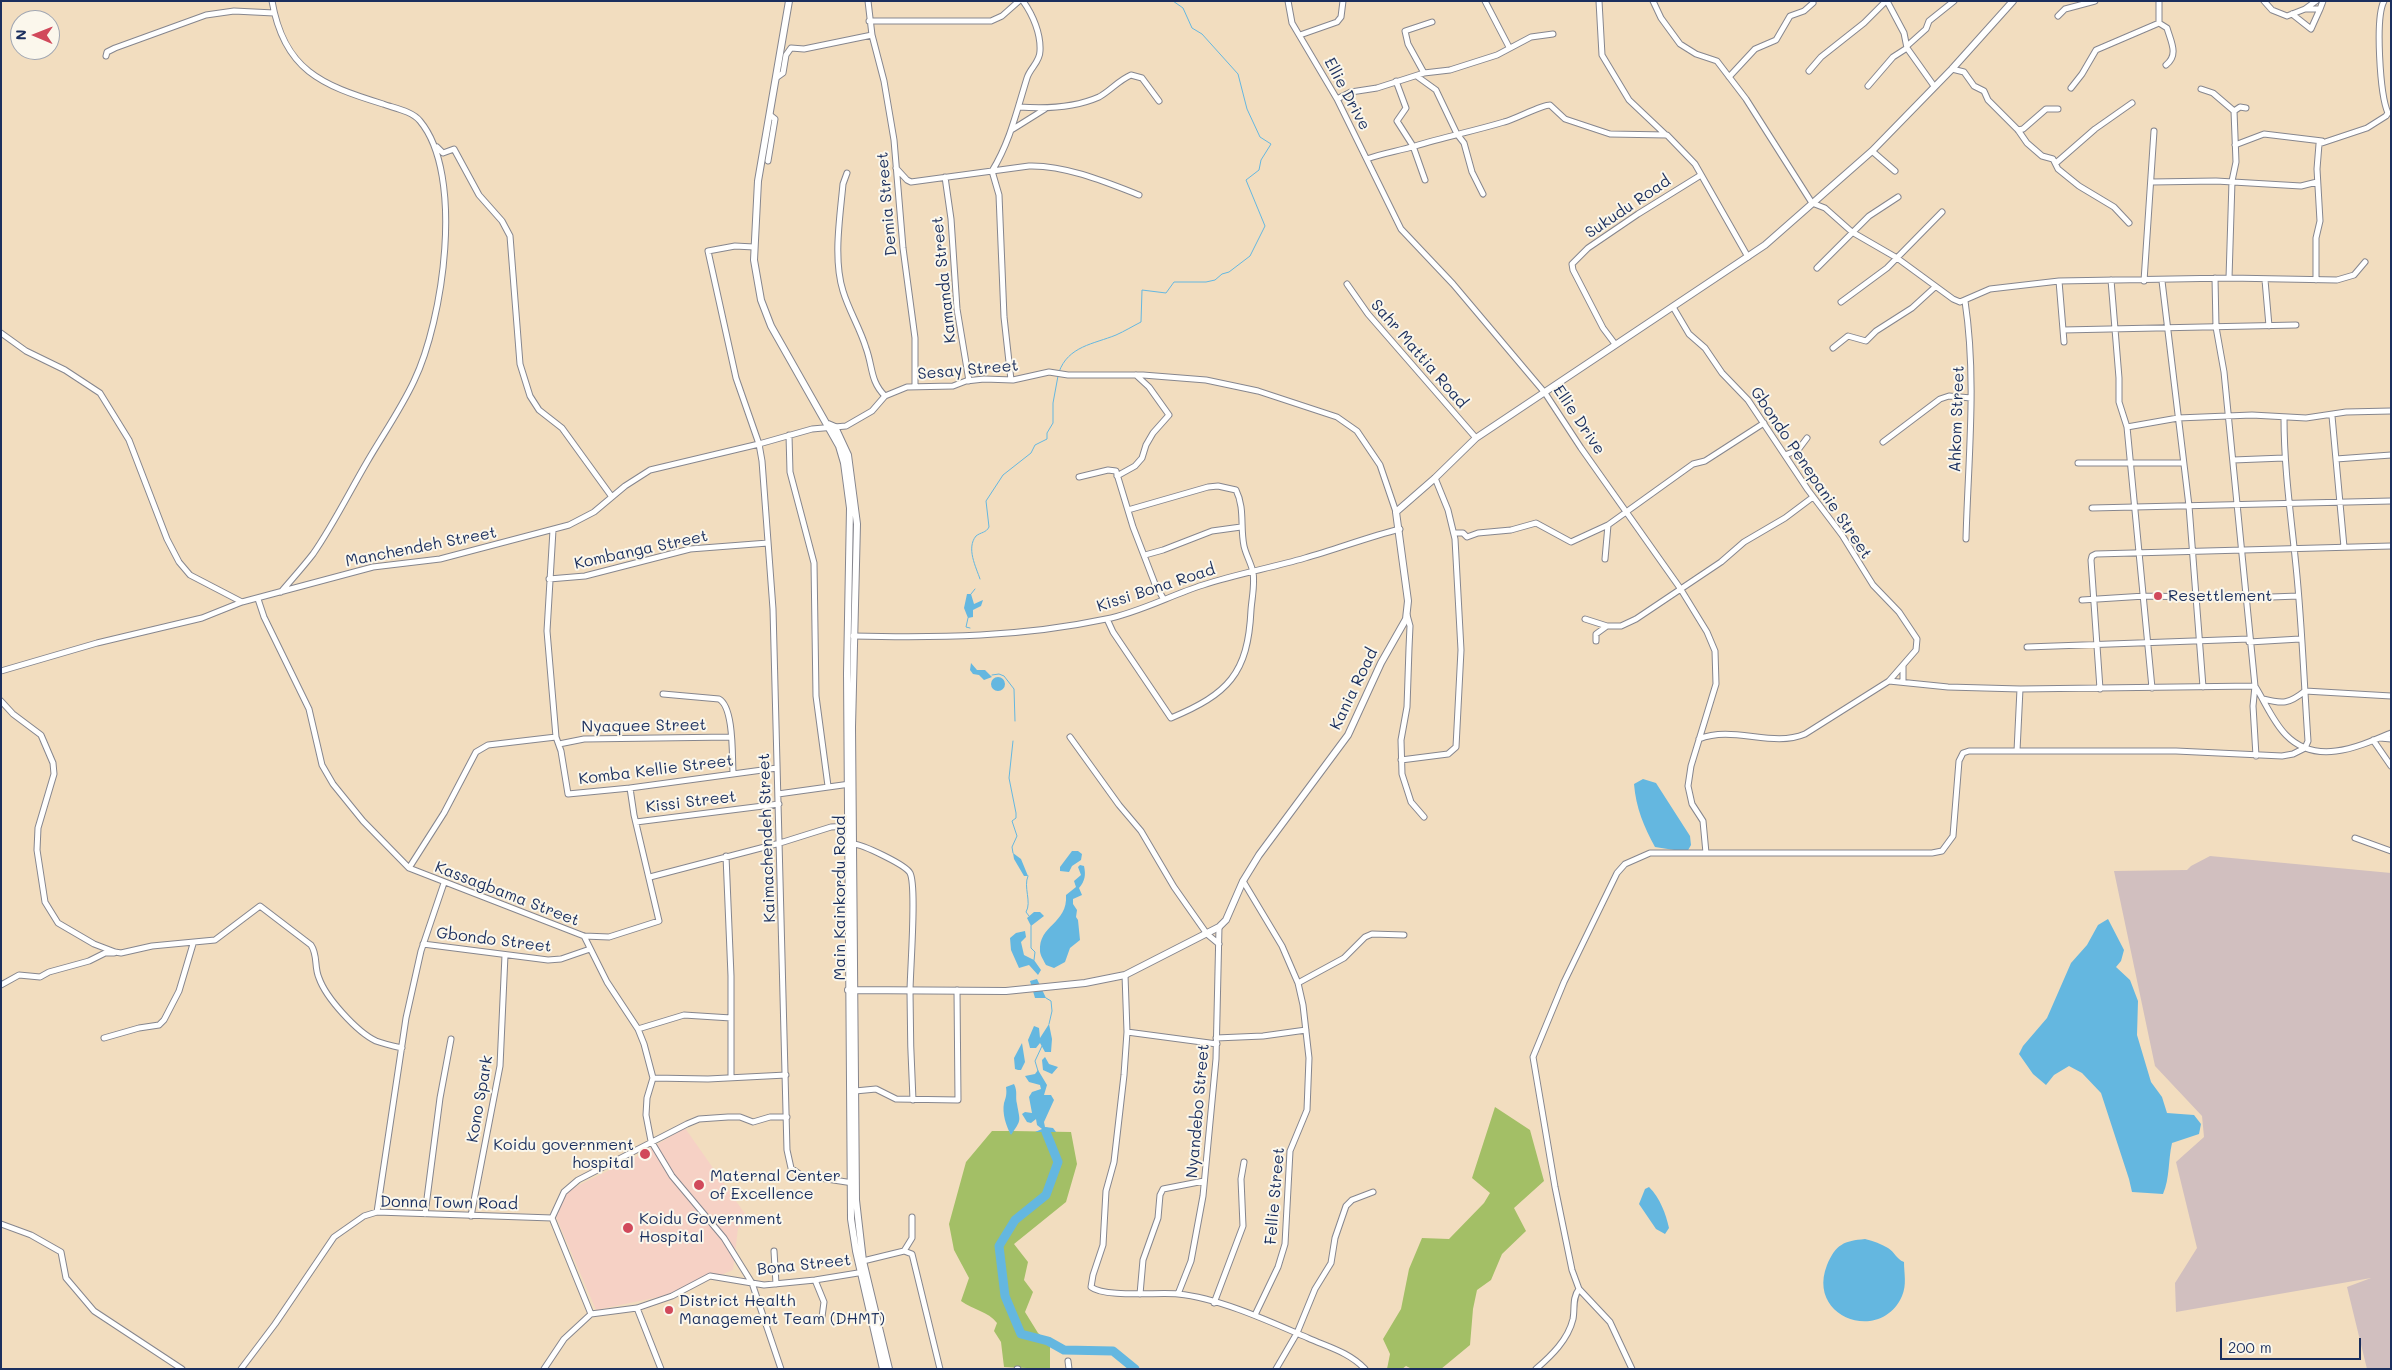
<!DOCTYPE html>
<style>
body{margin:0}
#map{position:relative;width:2392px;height:1370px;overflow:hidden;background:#f2ddbf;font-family:Mali,sans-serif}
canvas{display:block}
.frame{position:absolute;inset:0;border:2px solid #1b2f5e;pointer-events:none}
.north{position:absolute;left:10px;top:10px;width:50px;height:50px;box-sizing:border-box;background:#fbf7ec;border:1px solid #a1a7b3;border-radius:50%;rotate:271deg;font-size:14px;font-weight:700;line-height:20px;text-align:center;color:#1b2f5e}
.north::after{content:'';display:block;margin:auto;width:18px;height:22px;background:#d1495b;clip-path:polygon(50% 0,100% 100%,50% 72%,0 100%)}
.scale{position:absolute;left:2220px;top:1338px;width:141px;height:22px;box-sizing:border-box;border:2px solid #1b2f5e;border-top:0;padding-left:6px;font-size:15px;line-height:18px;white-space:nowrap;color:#1b2f5e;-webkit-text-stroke:4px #fbf7ec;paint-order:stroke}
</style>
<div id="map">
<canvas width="2392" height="1370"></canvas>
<div class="frame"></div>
<div class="north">N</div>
<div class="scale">200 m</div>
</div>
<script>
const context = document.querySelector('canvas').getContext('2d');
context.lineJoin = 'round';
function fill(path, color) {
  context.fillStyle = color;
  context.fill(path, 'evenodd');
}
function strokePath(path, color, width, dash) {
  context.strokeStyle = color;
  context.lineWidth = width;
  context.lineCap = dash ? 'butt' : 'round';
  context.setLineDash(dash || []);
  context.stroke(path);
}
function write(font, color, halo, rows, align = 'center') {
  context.font = font + ' Mali,sans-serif';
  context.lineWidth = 4;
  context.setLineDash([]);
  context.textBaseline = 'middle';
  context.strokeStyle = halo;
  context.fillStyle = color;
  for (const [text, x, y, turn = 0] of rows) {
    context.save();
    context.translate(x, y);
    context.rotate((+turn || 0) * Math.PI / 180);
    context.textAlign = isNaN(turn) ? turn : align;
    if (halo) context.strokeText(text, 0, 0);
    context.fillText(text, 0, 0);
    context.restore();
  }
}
const built = new Path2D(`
 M685,1128L750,1221L738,1228L733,1270L696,1285L659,1297L596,1310L556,1217L565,1192L632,1159Z`);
const industrial = new Path2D(`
 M2210,856L2391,873V1369H2367L2347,1287L2371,1278L2176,1312L2175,1283L2197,1248L2176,1162L2204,1137L2202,1116L2155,1066L2114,871L2187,870L2191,866Z`);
const green = new Path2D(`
 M1495,1107L1530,1130L1544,1181L1514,1208L1526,1231L1502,1254L1491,1280L1477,1290L1473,1309L1470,1345L1441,1369H1412L1406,1366L1402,1369H1387L1390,1354L1383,1339L1401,1309L1409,1269L1422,1238L1449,1239L1484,1203L1490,1193L1472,1178Z
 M992,1131H1009L1011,1134L1013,1131L1071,1132L1077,1164L1066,1202L1014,1244L1028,1262L1024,1280L1033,1292L1025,1312L1038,1333L1050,1343V1369L1004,1367L1001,1342L994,1331L997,1323C988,1311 973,1310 961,1301L969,1278L954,1250L949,1224L966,1162Z`);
const water = new Path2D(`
 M967,594H971L974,604L983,600L981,606L973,610V617L968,618L964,608Z
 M971,663L977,670H985L992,677L984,680L979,675L973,674L970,670Z
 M991 684a7 7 0 1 1 14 0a7 7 0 1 1-14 0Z
 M1643,779L1656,783L1690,836L1691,845L1687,852L1655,847C1644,827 1636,808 1634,784Z
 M1072,851H1078L1082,854L1081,860L1072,866L1069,872L1060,871V867Z
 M1013,853L1021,859L1028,876H1024L1014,859Z
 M1080,865L1084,866C1086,875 1085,881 1079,888L1082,895L1073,899V904L1077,910L1076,917L1078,920L1080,940L1070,948L1065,962L1054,968L1046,965C1044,961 1040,955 1040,951C1038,925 1068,924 1066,895L1076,887L1074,881L1081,875L1078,867Z
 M1034,912H1040L1044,916L1031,926L1027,918Z
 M2108,919L2124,950L2121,961L2116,967L2130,980L2138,1001L2137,1035L2151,1082L2162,1097L2167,1113L2194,1115L2201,1124L2199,1134L2172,1143C2168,1160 2170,1178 2163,1194L2132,1192L2129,1179L2101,1093L2082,1073L2069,1066L2054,1075L2046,1085L2033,1074L2019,1054L2023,1046L2047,1018L2071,963L2087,945L2098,925Z
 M1025,931L1026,937L1021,942L1024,955L1034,960L1041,970L1038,975L1029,965L1019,968L1011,950L1010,938L1016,933Z
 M1037,979L1046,998H1035L1030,981Z
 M1049,1024L1052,1039L1051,1052H1045L1040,1043L1036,1048H1030L1028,1040L1034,1026L1039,1028L1040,1038Z
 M1022,1043L1025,1062L1021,1070H1018L1015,1069L1014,1058Z
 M1045,1057L1049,1064L1058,1067L1052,1074L1043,1070L1042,1060Z
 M1038,1070L1047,1085L1044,1095H1051L1054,1100L1044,1122L1045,1127L1053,1128L1056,1132H1035L1042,1129L1037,1125L1036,1119L1031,1123L1027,1122L1022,1114L1025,1112L1032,1113L1029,1097L1032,1092L1041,1089L1040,1085L1029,1082L1025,1076L1035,1074Z
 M1014,1084C1018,1092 1015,1096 1017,1104C1020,1122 1022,1119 1011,1135C1006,1126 1002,1113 1004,1103C1006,1097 1007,1094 1006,1087Z
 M1649,1187C1660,1198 1666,1214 1669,1228L1665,1234L1656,1229L1639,1204L1645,1189Z
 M1865,1239C1874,1241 1881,1244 1888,1248C1895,1252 1896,1259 1904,1262C1904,1273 1907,1285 1902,1296C1881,1344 1806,1318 1827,1265C1836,1244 1844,1241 1865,1239Z`);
const stream = new Path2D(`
 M1059,372C1068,346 1094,344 1116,335C1125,331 1133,326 1141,322L1142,290L1166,293L1174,282H1206L1215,280L1222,274L1229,272L1250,256L1265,226L1246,180L1259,170L1261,160L1271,144L1260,137L1247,109L1238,74L1202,34L1192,28L1183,8L1173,1
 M980,579C976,567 966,548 976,536C981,532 986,533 989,527L986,501L1003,475L1031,453L1035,445L1047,439V433L1053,423V403L1058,376
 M971,594L975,589
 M968,618L966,627L970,628
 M992,675L999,674L1004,676L1014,689L1015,721
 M1013,853L1012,847L1017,836L1012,821L1016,818V813L1009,778L1013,741
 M1028,876C1023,887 1032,902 1026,912L1029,916
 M1031,926V948L1035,952L1034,960
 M1046,998L1051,1001L1052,1011L1049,1024
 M1038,1071L1035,1061L1042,1046`);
const river = new Path2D(`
 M1046,1132L1058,1162L1046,1195L1015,1220L999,1246L1005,1296L1021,1334L1048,1341L1064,1350L1113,1351L1135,1369`);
const minor = new Path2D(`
 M272,1C284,70 321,85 383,104C394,108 412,111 420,121C465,175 443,321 414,381C401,409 382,436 367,462C350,491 332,527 313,554C303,567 292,579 281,592
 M868,1L872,35L884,81L894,140L903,248L915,338V387
 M1288,1L1292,23L1337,99L1401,229L1453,284L1545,393L1581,448L1680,588L1707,632L1715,651L1716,684L1691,766L1688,786L1692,804L1703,821L1706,853
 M1485,1L1509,47
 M1599,1L1602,55L1629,100L1666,135
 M1653,1L1661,18L1680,44L1696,54L1717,61L1746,99L1812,203L1825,208L1852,232L1897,258L1953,299L1960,302L1990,289L2059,281L2229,278L2337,280L2354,275L2365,262
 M1887,1L1904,33L1907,48L1934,86
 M2264,1L2272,10L2287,16L2305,9H2320L2323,1
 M2305,9L2316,1
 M2292,14L2311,29L2320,9
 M2058,16L2065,9L2095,1
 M869,21H991L1002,16L1019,1
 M2159,23L2167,28C2171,42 2179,55 2166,65
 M1300,35L1337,22L1341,17L1343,1
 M1907,46L1926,29L1929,21L1954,1
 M106,56L107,52L115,48L206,15L234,11L274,13
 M1952,69L1964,72L1974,86L1984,91L1988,100L2018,130L2027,143L2042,156L2053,159L2058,169L2079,186L2114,207L2129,223
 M1809,71L1821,57L1864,23L1886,1
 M1424,73L1450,70L1497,55L1531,37L1553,34
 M1418,77L1436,90L1457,134L1464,143L1472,172L1483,194
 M1729,77L1755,49L1776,40L1790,16L1804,11L1813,3
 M776,78L783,73L786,55L791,48L804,49L872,35
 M1396,81L1406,108L1397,121L1413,146L1425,180
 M1868,86L1893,57L1907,48
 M2071,88L2082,74L2096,50L2159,23V1
 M2201,89L2213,93L2234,111L2236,162L2232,181L2229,278
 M1337,99L1351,92L1377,88L1424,73L1408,44L1405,31L1432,22
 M1019,107C1046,109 1074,108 1099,97C1110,91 1119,80 1131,75L1142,78L1159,101
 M2234,111L2240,107L2246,108
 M1013,129L1045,109
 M2018,130L2023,129L2046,109H2058
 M2235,145L2264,134L2322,141
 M437,147L443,153L454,149L479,195L502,221L510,236L520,364L530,396L539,410L562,428L612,497
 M1872,151L1895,171
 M1367,159C1383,153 1399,151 1415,146C1444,137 1474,131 1504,122C1516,119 1541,105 1550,105L1565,119L1610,134L1667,135L1695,164L1748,257
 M768,161L775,119L770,115
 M2056,163L2095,129L2132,103
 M896,168L907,180L911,182L1029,166C1065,165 1106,182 1139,195
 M847,173L843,184C840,217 833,259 843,291C849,311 860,328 866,348C873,367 870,381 885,396
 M945,177L951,219L957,309L969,381
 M2152,182L2216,181L2301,186L2317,182
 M754,247L735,246L708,251L736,378L759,444L762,461L773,609L787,1150L791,1168L801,1175L853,1183
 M1817,268L1869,216L1898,197
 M2215,278L2216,327L2224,372L2255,686L2253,706L2256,756
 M2111,280L2119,378V402L2127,427L2152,688
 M2265,280L2269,326
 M2316,280V238L2320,221L2317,169L2319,144L2367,128L2386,116L2388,113C2380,95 2375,18 2384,1
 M2059,281L2064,342
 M2144,281L2154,131
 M2162,281L2189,506L2203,687
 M1347,284L1368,314L1476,438
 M1965,301C1977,380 1968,460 1966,539
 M1841,302L1887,268L1942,212
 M1673,307L1689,334L1705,348L1722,373L1748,400L1808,490L1842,535L1873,585L1899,612L1917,639L1916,650L1889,681L1805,734C1772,748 1733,725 1699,739
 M2063,330L2296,325
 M1,333L26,351L65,370L100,393L129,440L167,539L179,562L190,575L242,602
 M1615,344L1603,328L1573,270L1572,264L1588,248L1638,214L1701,175
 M1833,348L1848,336L1866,341L1876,331L1912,308L1935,287
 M1011,380L1004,317L999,195L992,171C1010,142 1017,110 1027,78C1030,68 1040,62 1040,51C1041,34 1033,15 1023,1
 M2332,416L2344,547
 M2127,427L2178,418L2252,415L2306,418L2346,412L2391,411
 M789,435L790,472L814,563L816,696L828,786
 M1883,442L1940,399L1949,396L1971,398
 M1785,455L1798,450L1807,438
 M2336,459L2391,455
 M2233,460L2284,458
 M2078,463H2183
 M1117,476L1135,466L1142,458L1146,445L1153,433L1169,415L1149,387L1136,375
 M1079,477L1108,470L1116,471L1133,527L1155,584L1163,598
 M2092,508L2391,501
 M553,530L547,631L556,737L561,751L568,794L630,788L777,768
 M1454,533H1463L1467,537L1478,533L1511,530L1536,523L1571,542L1608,525
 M1145,555L1163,550L1212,531L1241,527
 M1605,559L1608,525L1693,464L1705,461L1764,423
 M549,579L585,576L690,549L768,543
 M258,599L264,617L309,709L322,765L333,784L363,821L409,868L584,936L609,937L659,921L634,815L630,788
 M2082,600L2145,596L2245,598L2298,596
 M1407,615L1410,626L1409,648L1407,707L1401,740L1402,774L1411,802L1424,817
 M1107,619L1113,632L1171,718C1228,694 1248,674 1251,610C1252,597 1255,585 1253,572C1251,563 1246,555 1244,546C1240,527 1245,508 1236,490L1218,486L1208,487L1128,510
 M1585,619L1607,626
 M853,636C939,638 1022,637 1106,619C1138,613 1171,595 1203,585C1236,574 1271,568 1305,558C1337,549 1368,537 1400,529
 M1596,641V634L1607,626H1621L1636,619L1721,562L1744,542L1785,518L1813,497
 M2249,642L2300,639
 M2027,647L2249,639
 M1,671L97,643L202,618L242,602L373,567L440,559L569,525L594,512L625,486L650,470L759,444L812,429L846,426L872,411L885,396L907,387L953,386L966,381L984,379L1013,380L1049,372L1068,375H1143L1206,380L1258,391L1337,417L1357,431L1380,465L1396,512
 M1889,681L1948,687L2020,689L2255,686
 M1903,682V666
 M2255,686C2265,702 2273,722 2286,735C2316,766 2358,747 2391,733
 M2100,689L2091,560L2092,556L2096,554L2391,546
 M663,694L719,699C734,707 732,756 733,772
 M2263,699C2283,704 2289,704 2305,691L2391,696
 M1,701L13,714L41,735L53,763L54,774L38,828L37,850L45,902L58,923L94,944L115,952L121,953L152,946L215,940L260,906L311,945C318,955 314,967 319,978C326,998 357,1032 376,1041C384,1044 393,1046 402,1048
 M1070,737L1119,805L1141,831L1174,887L1207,934L1219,944
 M2380,738L2391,739
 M2373,740L2391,766
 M559,744L584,739L730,737
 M2017,751L2020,689
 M1401,760L1448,754L1456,747L1461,650L1455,539L1448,510L1435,478
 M778,794L850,784
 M636,822L779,804
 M2355,838L2391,851
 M853,844C862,844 906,865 910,873C917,886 910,971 910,992C910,1028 911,1064 913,1100
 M726,856L731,976V1077
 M409,868L444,813L476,752L488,745L556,737
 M650,877L780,843L831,827L850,826
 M1243,881L1282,946L1298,983L1303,1005L1309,1058L1307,1110L1290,1151L1285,1244L1278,1267L1255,1315
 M584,936L607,982L638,1029L644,1044L653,1078L647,1098L646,1115L651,1141L672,1176L724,1238L752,1283L781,1369
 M423,944L548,960L561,959L590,949
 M1125,975L1127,1032L1124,1075L1114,1162L1106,1191L1103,1245L1093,1275L1091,1287C1105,1298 1159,1292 1178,1294C1219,1298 1271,1322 1308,1338C1328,1347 1349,1352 1365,1369
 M1298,983L1344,958L1365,937L1372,934L1404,935
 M1,985L19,975L40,977L49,972L89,961L105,953H114
 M638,1029L684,1015L731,1018
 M1127,1032L1217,1044
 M104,1038L139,1028L159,1025L164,1020L179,991L193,944
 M1216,1038L1263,1036L1306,1030
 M653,1078L708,1079L786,1075
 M855,1091L876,1089L896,1099L958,1100L957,990
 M377,1212L406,1018L421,951L444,883
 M425,1214L440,1098L451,1039
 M471,1216L500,1066L505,955
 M552,1218L564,1192L578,1180L687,1124L699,1119L728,1117H740L753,1122L770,1117H787
 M552,1218L591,1314
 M1,1224L31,1235L61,1252L66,1278L94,1311L182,1369
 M774,1251L776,1284
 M904,1251L912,1238V1217
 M863,1261L904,1251L912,1254L940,1369
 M815,1280L824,1302L822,1317
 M1140,1294L1143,1260L1158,1218L1160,1195L1163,1189L1204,1181
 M1178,1294L1191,1261L1203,1196L1216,1059L1219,927
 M1214,1303L1243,1226L1241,1179L1244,1162
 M637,1308L661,1369
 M1068,1361L1069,1369
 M241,1369L275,1324L334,1237L364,1216L377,1212L552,1218
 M544,1369L564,1339L591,1314L637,1308L672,1296L710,1276L764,1285L815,1280L864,1272
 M1017,1369H1018
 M1276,1369L1297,1333L1315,1289L1331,1263L1335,1238L1346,1206L1352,1200L1373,1192
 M1536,1369C1551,1356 1568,1340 1573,1319C1575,1309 1572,1298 1579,1289
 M1632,1369L1610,1322L1579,1289L1572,1270L1555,1187L1533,1057L1564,982L1617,873L1625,864L1650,853H1932L1942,851L1953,836L1959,761L1963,753L1969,751H2176L2282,756L2293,754L2305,748L2308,741C2304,683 2302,624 2296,566C2291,516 2284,468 2284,418`);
const major = new Path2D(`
 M789,1L758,181L754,260L761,300L771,326L839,446L844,463L850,508L847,673L851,1219L856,1251L883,1369
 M828,424L835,427L848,455L857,524L852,727L856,1200L863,1261L889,1369
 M848,990L1006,991L1085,983L1125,975L1219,927L1226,920L1243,881L1259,855L1348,735L1381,663L1406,619L1408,601L1396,512L1435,478L1476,438L1765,245L1872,151L1952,69L2013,1`);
const markers = [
 [2158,596,5,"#d1495b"],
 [645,1154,6,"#d1495b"],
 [699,1185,6,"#d1495b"],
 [628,1228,6,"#d1495b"],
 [669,1310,5,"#d1495b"]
];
const streetNames = [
 ["Ellie Drive",1347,94,62],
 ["Demia Street",887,204,-95],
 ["Sukudu Road",1628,207,-34],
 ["Kamanda Street",944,280,-96],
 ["Sahr Mattia Road",1419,354,49],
 ["Sesay Street",968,370,-5],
 ["Ahkom Street",1957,419,-88],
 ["Ellie Drive",1579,420,56],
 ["Gbondo Penepanie Street",1811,473,56],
 ["Manchendeh Street",421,547,-11],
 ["Kombanga Street",641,550,-12],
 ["Kissi Bona Road",1156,588,-18],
 ["Kania Road",1354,689,-64],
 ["Nyaquee Street",644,726,-1],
 ["Komba Kellie Street",656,770,-7],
 ["Kissi Street",691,802,-7],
 ["Kaimachendeh Street",767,838,-92],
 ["Kassagbama Street",507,894,21],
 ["Main Kainkordu Road",840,898,-90],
 ["Gbondo Street",494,940,7],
 ["Kono Spark",480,1099,-80],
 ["Nyandebo Street",1198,1111,-85],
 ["Fellie Street",1275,1196,-85],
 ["Donna Town Road",449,1203,1],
 ["Bona Street",804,1265,-6]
];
const poiNames = [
 ["Resettlement",2168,596],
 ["Koidu government",634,1145,"right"],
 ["hospital",634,1163,"right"],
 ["Maternal Center",710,1176],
 ["of Excellence",710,1194],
 ["Koidu Government",639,1219],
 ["Hospital",639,1237],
 ["District Health",679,1301],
 ["Management Team (DHMT)",679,1319]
];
fill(built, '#f6d1c5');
fill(industrial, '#d1bfbf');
fill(green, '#a3bf66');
fill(water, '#64b7e0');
strokePath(stream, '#64b7e0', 1);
strokePath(river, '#64b7e0', 9);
strokePath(minor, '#86868e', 7);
strokePath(major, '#86868e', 8);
strokePath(minor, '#fff', 5);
strokePath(major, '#fff', 6);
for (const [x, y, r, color] of markers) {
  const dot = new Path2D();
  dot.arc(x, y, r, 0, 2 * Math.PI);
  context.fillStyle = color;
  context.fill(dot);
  strokePath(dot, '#fbf7ec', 2);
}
write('16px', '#1b2f5e', '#fbf7ec', streetNames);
write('16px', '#1b2f5e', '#fbf7ec', poiNames, 'left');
</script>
